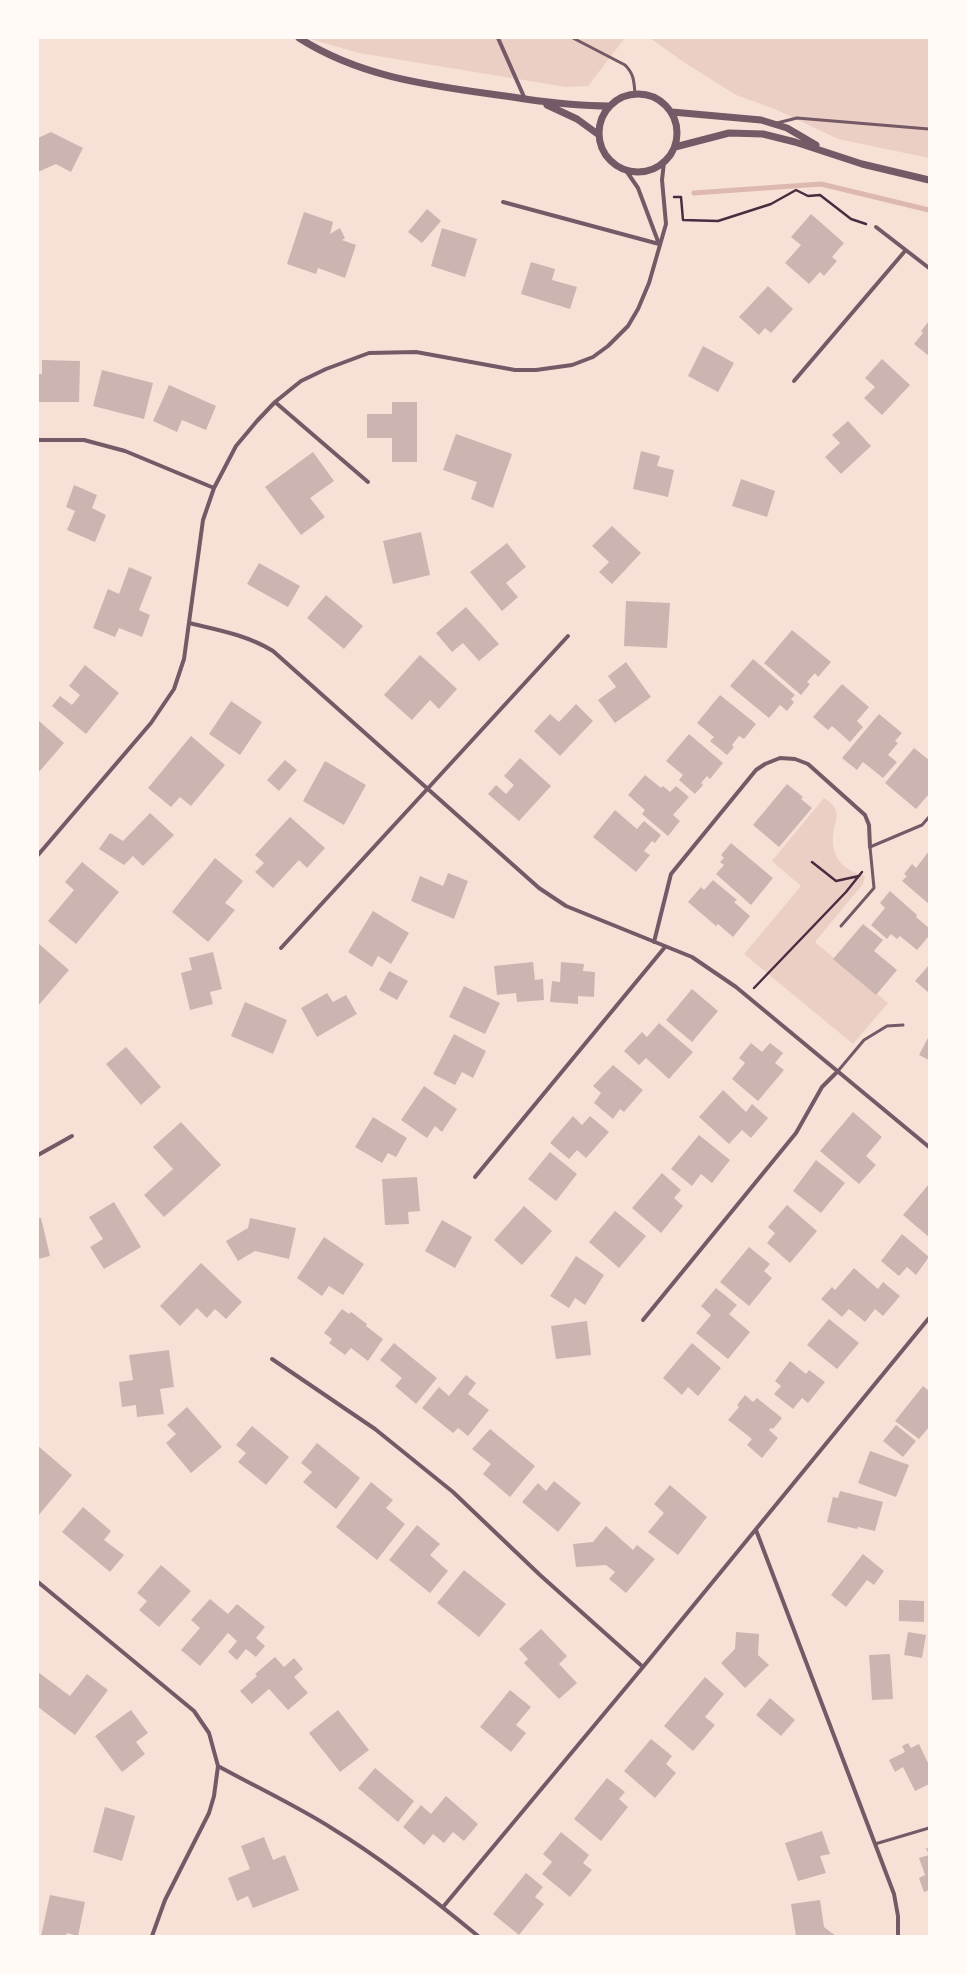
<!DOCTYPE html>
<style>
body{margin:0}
#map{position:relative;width:967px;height:1974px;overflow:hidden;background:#f7e1d7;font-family:"Source Sans 3",sans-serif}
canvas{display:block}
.frame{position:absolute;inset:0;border:39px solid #fffaf5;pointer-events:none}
</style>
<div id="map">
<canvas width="967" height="1974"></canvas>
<div class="frame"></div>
</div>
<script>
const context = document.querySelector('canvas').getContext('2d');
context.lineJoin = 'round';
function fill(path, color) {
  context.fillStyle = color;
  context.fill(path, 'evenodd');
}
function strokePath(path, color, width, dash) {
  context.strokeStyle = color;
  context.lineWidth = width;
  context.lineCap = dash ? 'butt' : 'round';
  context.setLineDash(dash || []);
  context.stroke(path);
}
const green = new Path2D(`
 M307,38H625L588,86L566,87L359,53Z
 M650,38H929V158L838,139L777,110L736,95L682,61Z
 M824,798C829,801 834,805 836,811C838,817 835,823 834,829C829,856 841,869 865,876L863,884L815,942L888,1003L853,1044L744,954L801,886L772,861Z`);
const stream = new Path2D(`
 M694,193L821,184L929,210`);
const building = new Path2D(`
 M51,132L83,148L71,172L56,164L38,172V138Z
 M427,209L441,221L422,243L408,232Z
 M304,212L333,222L330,234L340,228L345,238L342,240L356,245L345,278L318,268L316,274L287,264Z
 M811,214L844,243L832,257L837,261L824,276L820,272L809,284L785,263L801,245L791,237Z
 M442,228L477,239L465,277L431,266Z
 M531,262L555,269L552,280L577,287L570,309L521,294Z
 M768,286L793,309L771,333L765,328L759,335L739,317Z
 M929,321V356L914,344L923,333L921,331Z
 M703,346L734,363L718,392L688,376Z
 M882,359L910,385L882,415L864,398L875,387L865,378Z
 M42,360L80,361L79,402H38V374H42Z
 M102,370L153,383L144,419L93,406Z
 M169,385L216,406L206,430L182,420L177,432L153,421Z
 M392,402H417V462H392V438H367V414H392Z
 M848,421L871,446L841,474L825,457L840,443L832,435Z
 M456,434L512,454L493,508L471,499L477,482L443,470Z
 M641,451L660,456L657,466L674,470L668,497L633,489Z
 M313,452L334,481L310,498L325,517L301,535L265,487Z
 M741,479L775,491L767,517L732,506Z
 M74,485L97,495L92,508L106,515L95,542L67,530L75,511L66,507Z
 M612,526L641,553L612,584L599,572L609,562L592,546Z
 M421,532L430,575L393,584L383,541Z
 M507,543L526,567L506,583L518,597L502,611L470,572Z
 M259,563L300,586L288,607L247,584Z
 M129,567L152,577L139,610L150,615L142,637L119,628L115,637L93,628L108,589L119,594Z
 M326,595L363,626L344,649L307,618Z
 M626,601L670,603L667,648L624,646Z
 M466,607L499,644L479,661L463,643L452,652L436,633Z
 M792,630L831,662L818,677L815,673L807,682L810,684L801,695L764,663Z
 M420,655L457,689L439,709L430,700L412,720L384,695Z
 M753,659L795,695L791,699L794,702L787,711L780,705L769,718L730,686Z
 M626,662L651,697L615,723L598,700L616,687L608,676Z
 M85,665L119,693L86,734L52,706L60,696L72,705L80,695L69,686Z
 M842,684L869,707L857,721L863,727L850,742L832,726L828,730L813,717Z
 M720,695L756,724L744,739L739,736L732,745L734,747L727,755L710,741L714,737L697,723Z
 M231,701L262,722L240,755L209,734Z
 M576,704L593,721L560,756L534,731L550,714L559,722Z
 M879,714L902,733L895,741L898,743L888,755L897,762L883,778L863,762L857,770L842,758Z
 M39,721L64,743L38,773V722Z
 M689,734L723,763L710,779L707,776L701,783L703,785L695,794L679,780L683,775L666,761Z
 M191,736L225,765L191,806L180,797L171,807L148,788Z
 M914,748L929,760V794L916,809L885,783Z
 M520,758L551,786L519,821L488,794L496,785L506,794L514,785L504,776Z
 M285,760L297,770L279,791L267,780Z
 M325,761L366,785L344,825L303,801Z
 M645,775L661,788L663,786L670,792L676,786L689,797L673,815L680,821L668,836L642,814L645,810L628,795Z
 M787,784L803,797L801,799L812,808L779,847L753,825Z
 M615,810L637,829L644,821L661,835L655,843L652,841L644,851L650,855L636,872L593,837Z
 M150,813L174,835L143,866L133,856L124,865L99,849L110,833L123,841Z
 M290,817L325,848L307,868L299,860L273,888L255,872L264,863L255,855Z
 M731,843L773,878L751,905L716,874L724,865L720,862L724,858L721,855Z
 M929,851V904L902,881L907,876L904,874L912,864L916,868Z
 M215,858L243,881L225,903L235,910L208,942L172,912Z
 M82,862L119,892L76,944L48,921L74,890L65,882Z
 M448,873L468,881L454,919L411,901L420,876L443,886Z
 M713,880L737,900L734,902L750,916L733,937L718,924L716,926L688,902L701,887L704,890Z
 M890,891L917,915L916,917L929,928V936L917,950L900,936L897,939L891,934L887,939L871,925L885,908L880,903Z
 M373,911L409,933L391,964L378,956L372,967L348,952Z
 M863,924L883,940L874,951L897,970L876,995L833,959Z
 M39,944L69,970L38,1006V945Z
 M213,952L222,989L210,992L213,1004L190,1010L181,973L192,970L189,958Z
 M533,962L535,980L543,979L544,1000L517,1002L516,993L497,995L494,966Z
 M561,962L584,964L583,971L595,972L594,997L578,996V1004L550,1002L552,981L560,982Z
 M929,965V993L915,981Z
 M389,971L408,981L397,1000L379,990Z
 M464,986L500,1003L485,1034L449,1017Z
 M692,989L718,1011L692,1042L666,1020Z
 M327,993L333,1002L346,995L357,1014L317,1037L301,1008Z
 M245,1002L287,1020L273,1054L231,1036Z
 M659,1023L693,1052L669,1079L646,1058L639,1065L624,1051L642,1032L647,1037Z
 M454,1034L486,1051L473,1078L462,1072L455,1085L433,1074Z
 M929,1036V1060L919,1055Z
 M751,1043L762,1052L770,1043L783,1053L775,1063L784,1070L758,1101L732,1079L745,1063L739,1058Z
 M126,1047L161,1087L141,1105L106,1064Z
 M613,1065L643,1090L624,1112L620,1109L613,1119L594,1103L601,1093L593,1086Z
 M424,1086L457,1109L442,1132L435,1126L427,1138L401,1120Z
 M723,1090L746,1112L752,1104L768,1118L751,1138L742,1130L729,1144L699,1117Z
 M853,1112L882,1137L866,1156L876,1165L859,1184L820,1151Z
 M573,1116L582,1125L590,1116L609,1132L586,1158L577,1150L569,1159L550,1143Z
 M373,1117L407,1138L396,1157L388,1153L382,1163L355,1147Z
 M181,1122L221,1165L164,1217L144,1195L173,1169L153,1147Z
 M699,1135L730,1160L712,1183L701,1174L692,1186L671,1169Z
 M550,1152L577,1174L556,1201L528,1179Z
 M816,1160L845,1183L821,1213L793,1191Z
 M662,1173L681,1190L674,1198L683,1206L661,1233L632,1208Z
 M417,1177L420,1211L408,1212L409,1224L385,1225L382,1179Z
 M929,1184V1237L903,1215Z
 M114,1202L141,1247L104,1269L90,1247L103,1239L89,1217Z
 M787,1205L817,1231L790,1263L767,1243L775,1233L768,1227Z
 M524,1206L552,1231L522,1265L494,1240Z
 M615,1211L646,1236L619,1268L589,1242Z
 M38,1218H41L50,1256L38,1259Z
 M250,1218L296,1228L289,1259L255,1251L238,1261L226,1241L248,1228Z
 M442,1220L472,1237L455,1268L425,1251Z
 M902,1234L929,1257L916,1275L907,1267L899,1276L881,1261Z
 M324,1237L364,1264L343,1295L329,1286L322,1296L297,1278Z
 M749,1247L770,1264L764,1271L772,1278L749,1306L720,1282Z
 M576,1256L604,1275L585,1305L575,1298L569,1308L550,1296Z
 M201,1263L242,1302L226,1319L215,1309L207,1318L197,1308L180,1326L160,1306Z
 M854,1268L878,1289L883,1282L900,1296L883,1316L875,1309L865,1322L849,1309L842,1317L821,1299L832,1287L835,1290Z
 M716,1288L737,1305L729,1314L750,1332L728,1359L696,1333L711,1315L701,1306Z
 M342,1309L349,1314L351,1312L367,1324L366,1326L383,1339L368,1361L351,1348L345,1355L329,1343L332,1339L324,1333Z
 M829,1319L859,1343L837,1369L807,1345Z
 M587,1321L591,1355L556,1359L551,1326Z
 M394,1343L437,1378L416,1404L395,1386L402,1378L380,1360Z
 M692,1343L721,1368L698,1396L688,1387L682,1395L663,1378Z
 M169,1350L174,1387L160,1389L164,1414L137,1417L136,1405L122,1407L119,1382L133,1380L129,1355Z
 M790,1361L806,1374L809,1370L825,1382L808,1403L802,1398L793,1409L774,1394L781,1386L775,1381Z
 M466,1375L476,1383L468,1394L489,1410L468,1436L458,1428L453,1433L422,1408L439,1387L449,1396Z
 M923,1386L929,1391V1427L919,1439L895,1421Z
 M745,1395L753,1402L757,1398L782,1418L773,1429L771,1428L769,1430L778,1438L762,1458L747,1445L752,1439L728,1420L739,1407L737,1405Z
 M187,1407L222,1447L191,1473L166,1443L176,1434L167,1425Z
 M896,1425L916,1441L903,1457L883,1441Z
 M252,1426L289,1457L266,1485L238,1462L246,1453L236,1445Z
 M490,1429L535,1466L510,1497L483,1474L491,1464L472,1449Z
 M317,1443L360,1478L336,1509L303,1482L312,1472L301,1463Z
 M38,1446L72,1475L38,1516Z
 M870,1451L909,1465L896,1497L858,1483Z
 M554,1481L581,1503L558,1532L522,1502L538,1483L546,1491Z
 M371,1482L393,1500L386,1508L405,1524L377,1560L336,1527Z
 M670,1485L707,1517L678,1555L648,1532L664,1513L654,1504Z
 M840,1491L883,1502L875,1531L858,1527L857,1529L827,1522L833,1497L838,1498Z
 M83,1507L111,1531L104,1540L124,1555L110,1572L62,1532Z
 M417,1525L440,1544L430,1555L448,1571L430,1593L389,1560Z
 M606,1526L633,1550L637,1545L655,1559L626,1593L609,1579L615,1572L606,1565L576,1567L573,1544L593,1542Z
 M863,1554L884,1571L874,1585L867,1580L846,1607L831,1595Z
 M161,1565L191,1591L159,1627L139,1610L147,1601L137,1593Z
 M464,1570L506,1604L479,1637L437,1603Z
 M210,1599L228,1614L237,1604L265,1627L256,1638L265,1646L256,1657L246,1649L237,1660L228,1652L237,1641L228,1633L200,1666L181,1650L200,1628L191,1620Z
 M899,1600L924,1601V1622L899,1621Z
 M541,1629L567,1656L559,1664L577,1683L559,1699L524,1663L528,1659L519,1649Z
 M736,1632L759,1634L758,1655L769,1665L745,1688L721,1663L735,1649Z
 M908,1632L926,1635L922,1658L904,1655Z
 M890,1654L893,1699L872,1700L869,1655Z
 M275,1657L284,1667L294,1658L303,1669L294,1677L308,1693L288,1710L269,1689L252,1704L240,1691L257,1676L255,1674Z
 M38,1672L70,1696L87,1674L108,1690L75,1735L38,1707Z
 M705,1677L724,1694L705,1717L715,1725L693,1751L664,1726Z
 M510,1690L531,1707L516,1725L526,1733L511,1752L480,1727Z
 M770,1698L795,1720L781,1736L756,1715Z
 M131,1710L148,1733L136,1742L145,1754L122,1772L95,1736Z
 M338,1710L369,1750L340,1772L309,1733Z
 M651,1739L672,1756L666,1764L676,1773L655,1798L624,1771Z
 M908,1743L911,1748L919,1744L929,1765V1784L915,1791L903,1767L895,1772L889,1760L905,1752L902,1746Z
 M375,1768L414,1801L398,1822L358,1788Z
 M607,1778L625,1792L619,1799L628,1807L601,1841L574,1819Z
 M446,1796L478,1824L464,1841L453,1832L444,1843L433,1834L424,1845L403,1827L421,1805L431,1814Z
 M105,1807L135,1816L122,1861L93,1852Z
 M822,1831L830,1854L820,1856L826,1873L798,1881L785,1843Z
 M561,1832L589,1855L583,1863L592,1870L570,1897L542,1874L552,1862L543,1854Z
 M264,1837L273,1860L285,1855L299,1890L253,1908L248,1896L237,1901L228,1878L250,1869L241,1846Z
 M926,1848H929V1890L924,1892L919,1878L925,1875L919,1858L929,1855Z
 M526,1873L543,1887L535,1897L544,1904L519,1935L493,1914Z
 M50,1895L85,1902L78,1936L67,1933L66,1936H41Z
 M820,1900L824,1927L836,1936H796L791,1904Z`);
const path = new Path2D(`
 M674,197H681L683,220L718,221L771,204L796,190L808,196L820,195L851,219L866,224
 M812,862L836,881L859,876
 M754,988L846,892L862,872`);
const service = new Path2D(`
 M573,38L625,65C634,74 634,81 635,94
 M777,123L797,118L929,129
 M841,926L874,888L870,847L922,825L929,817
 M838,1071L864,1040L887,1026L903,1025
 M875,1844L929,1828`);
const minor = new Path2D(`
 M498,38L525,99
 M625,169L638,188L659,244
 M503,202L659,244
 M876,227L929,268
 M794,381L905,251
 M275,402L368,482
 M38,440H84L125,451L214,488
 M189,623C218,630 247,635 273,651L539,888L566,906L692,957L736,987L929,1147
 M38,855L151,723L174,689L184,659L203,520L214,488L236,446L257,421L275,402L301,381L326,369L369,353L416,352L515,370H536L572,365L593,357L608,346L628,326L638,309L649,283L666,224L662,180L664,162
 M654,942L671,874L756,770L765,764L780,758L795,759L808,764L865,815L869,825L870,847
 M281,948L568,636
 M38,1155L72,1136
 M475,1177L665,947
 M643,1320L796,1133L822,1087L838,1071
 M272,1359L375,1429L453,1492L540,1575L643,1667
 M756,1530L894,1894L898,1916V1936
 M38,1582L194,1711L209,1733L218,1766C256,1787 297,1806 333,1829C384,1860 432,1898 478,1936
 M443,1907L643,1667L929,1318
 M152,1936L165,1900L209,1813L214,1796L218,1766`);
const tertiary = new Path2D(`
 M299,38C368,82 446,87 525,99C553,103 580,106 609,106
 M599 133a39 39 0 1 1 78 0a39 39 0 1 1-78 0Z
 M547,105L577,119L599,135
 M672,112L761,120L787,128L816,145
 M675,147L729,133L763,134L795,142L862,164L929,180`);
fill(green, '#ebcfc5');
strokePath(stream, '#dcb8b0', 5);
fill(building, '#ccb4b1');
strokePath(path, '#4a2c40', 2.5);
strokePath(service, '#755966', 3);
strokePath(minor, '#755966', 4);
strokePath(tertiary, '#755966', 7);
</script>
